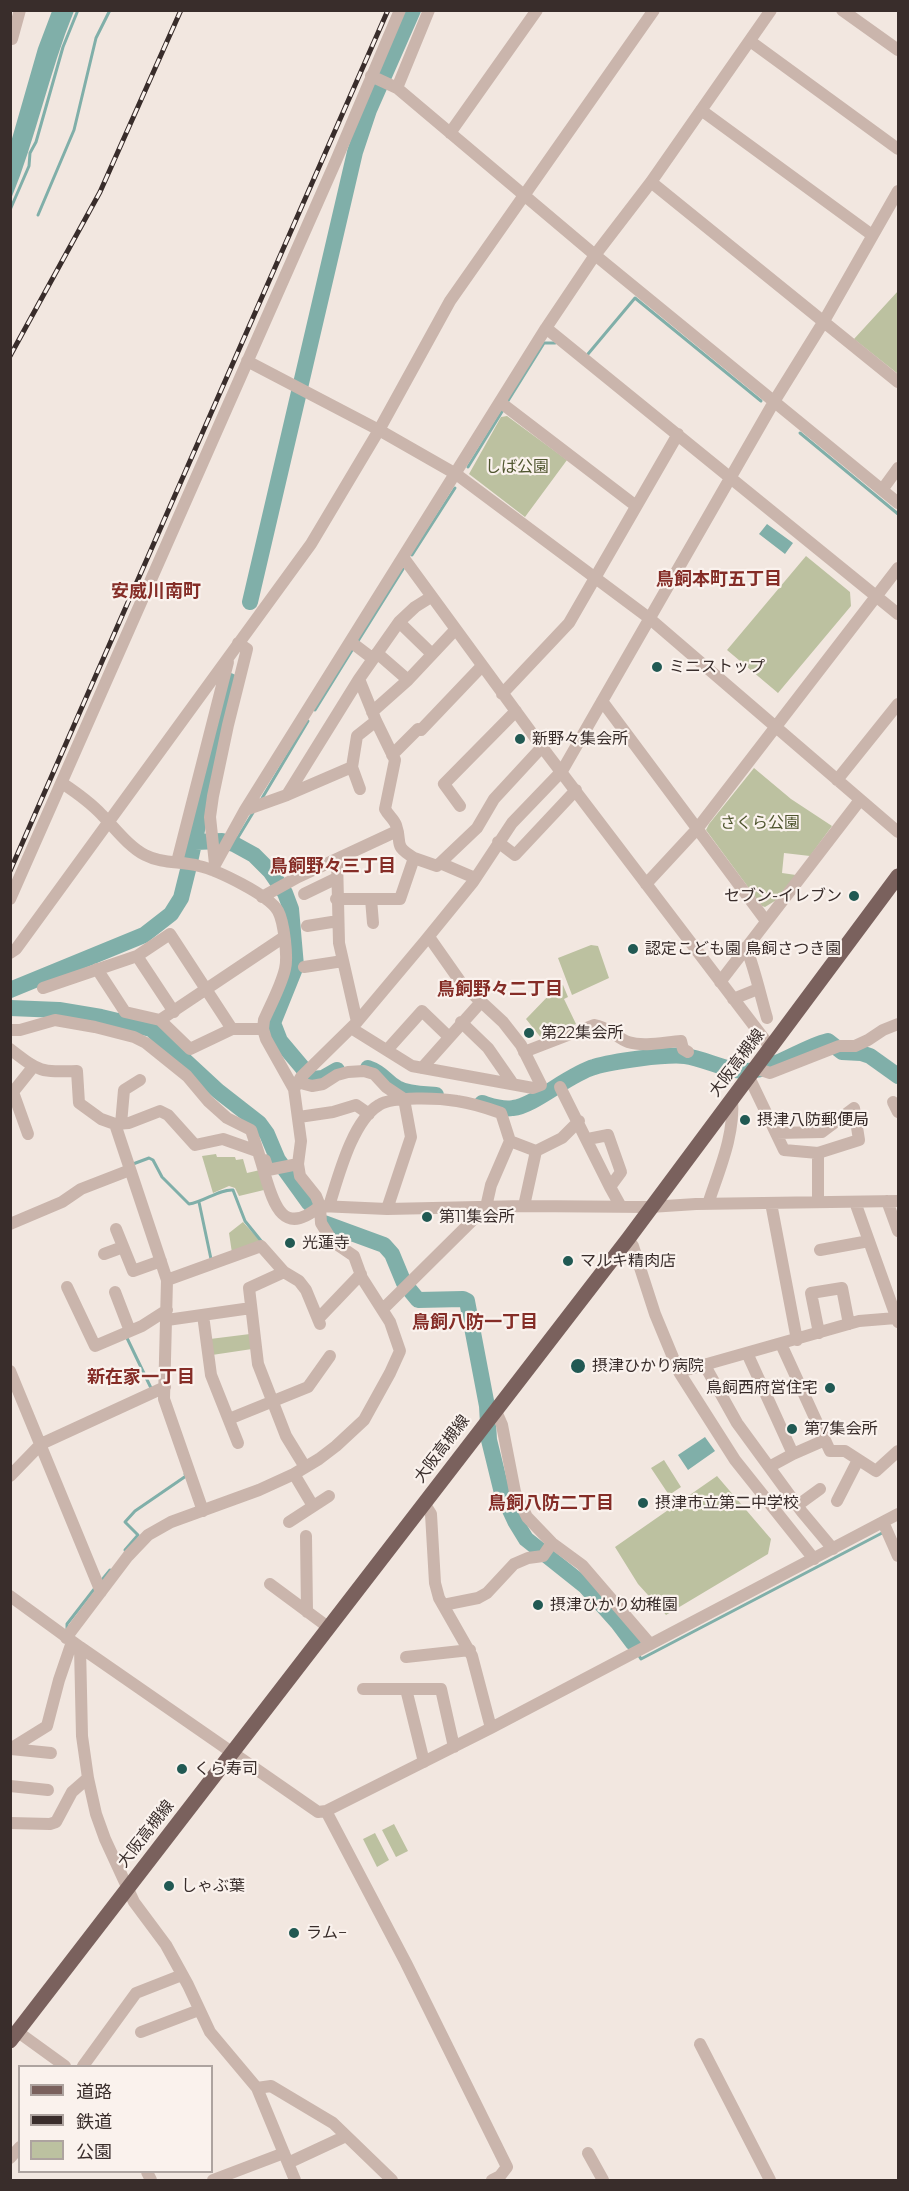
<!DOCTYPE html>
<meta charset="utf-8">
<style>
body{margin:0}
#map{position:relative;width:909px;height:2191px;overflow:hidden;background:#f2e7e0;font-family:Montserrat,"Noto Sans JP",sans-serif}
canvas{display:block}
.frame{position:absolute;inset:0;border:12px solid #392d2b;pointer-events:none}
.legend{position:absolute;left:18px;top:2065px;width:195px;height:108px;box-sizing:border-box;background:#faf2ed;border:2px solid #ada39f;margin:0;padding:8px 10px;list-style:none;font-size:18px;color:#392d2b}
.legend li{display:flex;align-items:center;gap:12px;height:30px}
.legend b{width:30px;border:2px solid #ada39f}
</style>
<div id="map">
<canvas width="909" height="2191"></canvas>
<div class="frame"></div>
<ul class="legend">
<li><b style="height:8px;background:#7a615d"></b>道路</li>
<li><b style="height:8px;background:#392d2b"></b>鉄道</li>
<li><b style="height:16px;background:#bcc1a0"></b>公園</li>
</ul>
</div>
<script>
const context = document.querySelector('canvas').getContext('2d');
context.lineJoin = 'round';
function fill(path, color) {
  context.fillStyle = color;
  context.fill(path, 'evenodd');
}
function strokePath(path, color, width, dash) {
  context.strokeStyle = color;
  context.lineWidth = width;
  context.lineCap = dash ? 'butt' : 'round';
  context.setLineDash(dash || []);
  context.stroke(path);
}
function write(font, color, halo, rows, align = 'center') {
  context.font = font + ' Montserrat,"Noto Sans JP",sans-serif';
  context.lineWidth = 4.5;
  context.setLineDash([]);
  context.textBaseline = 'middle';
  context.strokeStyle = halo;
  context.fillStyle = color;
  for (const [text, x, y, turn = 0] of rows) {
    context.save();
    context.translate(x, y);
    context.rotate((+turn || 0) * Math.PI / 180);
    context.textAlign = isNaN(turn) ? turn : align;
    if (halo) context.strokeText(text, 0, 0);
    context.fillText(text, 0, 0);
    context.restore();
  }
}
const green = new Path2D(`
 M898,291V374L854,339Z
 M507,416L567,460L525,517L469,474L501,417Z
 M806,556L850,592L851,606L778,693L727,650Z
 M754,768L791,799L832,826L810,856L784,853L782,873L796,875L778,899L765,907L762,906L706,830L709,824Z
 M591,945L598,946L609,978L572,995L558,958Z
 M563,985L568,997L564,999L576,1024L542,1039L526,1019L552,992L553,988Z
 M216,1154L217,1157H235L236,1160L243,1159L247,1173L260,1170L264,1190L239,1196L235,1188L229,1186L213,1193L202,1156Z
 M243,1222L262,1243L232,1253L229,1233Z
 M250,1334L252,1349L212,1355L210,1339Z
 M664,1460L681,1487L669,1495L651,1468Z
 M717,1476L771,1539L768,1554L666,1615L638,1584L615,1547Z
 M394,1824L408,1851L396,1857L382,1830Z
 M375,1833L389,1860L377,1867L363,1839Z`);
const water = new Path2D(`
 M52,11H74C49,72 36,138 11,199V142L38,48Z
 M767,524L793,543L785,554L759,534Z
 M705,1437L715,1451L688,1470L678,1455Z`);
const stream = new Path2D(`
 M10,210L29,166L30,153L36,142L63,47L78,10
 M38,215L74,130L96,38L110,10
 M588,354L635,298L761,401
 M506,404L544,343H555
 M800,433L898,514
 M468,467L503,410
 M412,555L455,488
 M358,641L403,569
 M315,710L354,647
 M261,800L308,721
 M234,844L254,811
 M133,1164L149,1158L153,1160L162,1177L189,1204C204,1202 219,1189 233,1190L245,1221L262,1242
 M199,1202L211,1259
 M127,1338L151,1388
 M125,1550L138,1535L125,1522L135,1511L186,1476L185,1474
 M101,1581L110,1570
 M67,1629V1624L95,1588
 M638,1654L641,1659L884,1532`);
const river = new Path2D(`
 M250,602L355,152L369,110L413,10
 M195,842L222,841L234,844L254,855L270,871L285,893L291,909L296,966L273,1023L280,1041L312,1079L323,1078L337,1070
 M10,990L144,935L171,914L181,898L189,866L230,681
 M10,1008L59,1010L101,1017L151,1029L218,1091L259,1123L267,1134L278,1160L309,1203
 M368,1068C383,1073 385,1081 397,1088C408,1094 424,1094 436,1095
 M482,1103C492,1106 502,1110 513,1108C534,1106 569,1074 594,1067C613,1061 666,1054 685,1056C708,1059 732,1075 756,1070C778,1066 804,1047 828,1041L842,1052L861,1053L870,1056L898,1076
 M324,1223L384,1245L392,1254L404,1283L418,1300L463,1299L467,1301L487,1406L489,1440L502,1493L515,1521L526,1539L585,1586L618,1623L633,1643`);
const minor = new Path2D(`
 M842,10L898,50
 M12,39L20,10
 M750,41L898,149
 M371,76L397,88L595,255L898,503
 M397,88L429,10
 M701,110L872,235
 M450,133L537,10
 M651,182L898,382
 M546,328L898,614
 M247,361L379,430L456,474L649,618L898,832
 M500,402L636,506
 M882,490L898,468
 M403,557L542,747L771,1048
 M399,622L432,654
 M351,642L372,658
 M377,653L408,680
 M502,694L569,623L678,434
 M602,701L766,921
 M372,712L408,680L455,630
 M392,755L418,729L421,730L482,666
 M837,780L898,704
 M62,783C77,793 90,802 102,815C115,828 128,846 145,855C162,864 181,861 199,866C217,870 269,895 278,911C284,922 288,957 285,969C281,986 271,1004 264,1020L263,1029L266,1039L294,1089L301,1141L298,1164L300,1176L316,1196L320,1206L321,1223L332,1241L354,1256L362,1278L390,1322L400,1351L390,1373L364,1420L336,1446L319,1459L294,1474L259,1490L171,1522L148,1535L128,1556L66,1638
 M360,789L352,767L357,736L376,721
 M287,795L359,679L399,622L415,607L431,597
 M460,806L444,784L516,711
 M245,810L287,795L352,767
 M498,842L515,855L576,790
 M414,858L437,866L477,828L494,799L542,747
 M337,859L339,943L357,1022
 M177,862L228,662
 M440,863L475,878
 M215,864L210,817L213,796L228,725L247,649L238,643
 M212,870L245,810L546,328L595,255L651,182L771,10
 M646,884L697,829L898,568
 M304,894L337,878
 M262,897L298,877L397,831
 M10,899L335,163L400,10
 M336,899H400L414,858C392,844 403,845 396,825C394,819 388,815 385,809L395,760L376,721L359,679
 M371,899L373,923
 M307,926L338,921
 M746,947C755,970 760,994 767,1018
 M10,953L16,949L311,544L379,430L450,301L654,10
 M137,956L174,1012
 M304,967L343,961
 M97,969L125,1012L160,1020L190,1049L232,1029H263
 M720,982L860,800
 M43,988L137,956L170,934L232,1029
 M733,999L758,989
 M160,1020L284,937
 M461,1022L488,1048L513,1084
 M351,1028L412,1066L533,1088L541,1085L521,1045L503,1022L462,984L429,937
 M10,1030H20L55,1020L95,1027L134,1037L146,1043L187,1076L208,1101L227,1118L251,1130C256,1145 261,1160 265,1175C274,1206 284,1237 320,1206L387,1209L524,1206L650,1207L696,1204L898,1201
 M10,1049C40,1072 39,1072 77,1071L79,1103L101,1119L115,1124L167,1280L164,1399L203,1511
 M387,1050L422,1011L448,1036
 M524,1052L594,1025C608,1027 616,1037 628,1042C644,1047 665,1042 681,1041L683,1049L688,1052
 M422,1068L481,1002
 M755,1068L770,1073L839,1046H855L868,1040L883,1030L898,1024
 M749,1077L784,1150L818,1153L859,1140L854,1108L822,1132L776,1133
 M297,1082L312,1086L323,1084L337,1075L348,1072L364,1071L374,1074L386,1087L404,1099L411,1137L387,1209
 M560,1087L610,1187
 M294,1089L301,1077L357,1022L425,941L473,882L512,823L562,771L775,400L824,321L898,191
 M893,1102L898,1112
 M299,1117L333,1112L356,1105L369,1114
 M115,1124L129,1123L160,1111L168,1115L195,1145L223,1139L257,1151
 M121,1124L124,1090L140,1080
 M28,1134L13,1092L33,1067
 M588,1139L608,1135L621,1172L610,1187L620,1205
 M510,1141L536,1151L562,1138L579,1121
 M265,1160L268,1170L298,1164
 M887,1201L898,1231
 M818,1202V1153
 M855,1202L898,1322
 M771,1203L797,1340
 M708,1204C719,1170 735,1135 732,1099
 M329,1206C338,1178 352,1121 379,1105C393,1096 439,1098 457,1101C471,1103 487,1108 501,1113L510,1141L491,1185L486,1207L383,1309
 M524,1206L536,1151
 M10,1224L62,1202L81,1189L130,1170
 M116,1229L133,1271L161,1261
 M628,1239L633,1246L655,1314L679,1372L859,1321L896,1318
 M820,1250L869,1241
 M104,1254L123,1247
 M284,1272L249,1288L258,1364L286,1436L305,1467
 M167,1280L261,1246L284,1272L299,1281L306,1290L320,1324
 M67,1287L95,1346L142,1326L167,1310
 M115,1292L130,1331
 M203,1315L211,1375L238,1443
 M318,1319L361,1274
 M167,1320L251,1308
 M819,1333L811,1293L842,1288L849,1324
 M747,1353L793,1454L825,1440L781,1344
 M704,1364L737,1423L802,1512L833,1549
 M10,1371L101,1592
 M679,1372L735,1460L814,1559
 M495,1409L502,1425L515,1492L527,1517L552,1543L582,1565L650,1644
 M229,1419L308,1387L330,1356
 M825,1440L830,1451H845L876,1471L898,1451
 M769,1467L793,1454
 M294,1474L313,1506
 M10,1476L41,1444L165,1387
 M837,1501L858,1460
 M424,1503L431,1514L435,1583L439,1598L472,1656L491,1728
 M798,1505L820,1489
 M289,1522L329,1496
 M883,1522L898,1556
 M306,1536L307,1612
 M270,1584L328,1627
 M10,1596L80,1647L318,1812L326,1811L491,1728L898,1514
 M443,1605L478,1598L487,1593L514,1564L528,1558L543,1556L552,1543
 M80,1647L82,1736L88,1778L96,1814L105,1839L134,1902L166,1945L188,1985L210,2032L257,2088L295,2180
 M406,1657L470,1650
 M363,1689H441L454,1747
 M406,1689L424,1762
 M10,1749L47,1726L59,1680L72,1642
 M11,1749L51,1753
 M10,1786L48,1790
 M326,1811L406,1963L507,2167L500,2176L492,2180
 M10,1823L50,1824L56,1822L72,1792L88,1778
 M18,2032L65,2066
 M141,2032L199,2010
 M700,2044L770,2180
 M83,2066L136,1993L182,1975
 M257,2088L271,2086L333,2123L392,2180
 M588,2153L603,2180
 M10,2158L20,2147
 M288,2163L346,2136
 M147,2172L151,2180
 M213,2180L284,2153`);
const major = new Path2D(`
 M10,2041L628,1239L898,876`);
const rail = new Path2D(`
 M10,356L100,192L181,10
 M10,871L388,10`);
const markers = [
 [657,667,6,"#215953"],
 [520,739,6,"#215953"],
 [854,896,6,"#215953"],
 [633,949,6,"#215953"],
 [529,1033,6,"#215953"],
 [745,1120,6,"#215953"],
 [427,1217,6,"#215953"],
 [290,1243,6,"#215953"],
 [568,1261,6,"#215953"],
 [578,1366,8,"#215953"],
 [830,1388,6,"#215953"],
 [792,1429,6,"#215953"],
 [643,1503,6,"#215953"],
 [538,1605,6,"#215953"],
 [182,1769,6,"#215953"],
 [169,1886,6,"#215953"],
 [294,1933,6,"#215953"]
];
const parkNames = [
 ["しば公園",517,467],
 ["さくら公園",760,823]
];
const poiNames = [
 ["ミニストップ",669,667],
 ["新野々集会所",532,739],
 ["セブン-イレブン",842,896,"right"],
 ["認定こども園 鳥飼さつき園",645,949],
 ["第22集会所",541,1033],
 ["摂津八防郵便局",757,1120],
 ["第11集会所",439,1217],
 ["光蓮寺",302,1243],
 ["マルキ精肉店",580,1261],
 ["摂津ひかり病院",592,1366],
 ["鳥飼西府営住宅",818,1388,"right"],
 ["第7集会所",804,1429],
 ["摂津市立第二中学校",655,1503],
 ["摂津ひかり幼稚園",550,1605],
 ["くら寿司",194,1769],
 ["しゃぶ葉",181,1886],
 ["ラム−",306,1933]
];
const streetNames = [
 ["大阪高槻線",737,1063,-53],
 ["大阪高槻線",442,1449,-53],
 ["大阪高槻線",146,1834,-52]
];
const neighbourhoodNames = [
 ["鳥飼本町五丁目",719,580],
 ["安威川南町",156,592],
 ["鳥飼野々三丁目",333,867],
 ["鳥飼野々二丁目",500,990],
 ["鳥飼八防一丁目",475,1323],
 ["新在家一丁目",141,1378],
 ["鳥飼八防二丁目",551,1504]
];
fill(green, '#bcc1a0');
fill(water, '#80afa9');
strokePath(stream, '#80afa9', 3);
strokePath(river, '#80afa9', 16);
strokePath(minor, '#cab5ac', 12);
strokePath(major, '#7a615d', 15);
strokePath(rail, '#392d2b', 5);
strokePath(rail, '#faf2ed', 3, [9]);
for (const [x, y, r, color] of markers) {
  const dot = new Path2D();
  dot.arc(x, y, r, 0, 2 * Math.PI);
  context.fillStyle = color;
  context.fill(dot);
  strokePath(dot, '#faf2ed', 2);
}
write('16px', '#4f562f', '#faf2ed', parkNames);
write('16px', '#392d2b', '#faf2ed', poiNames, 'left');
write('16px', '#392d2b', '#faf2ed', streetNames);
write('bold 18px', '#852d27', '#faf2ed', neighbourhoodNames);
</script>
